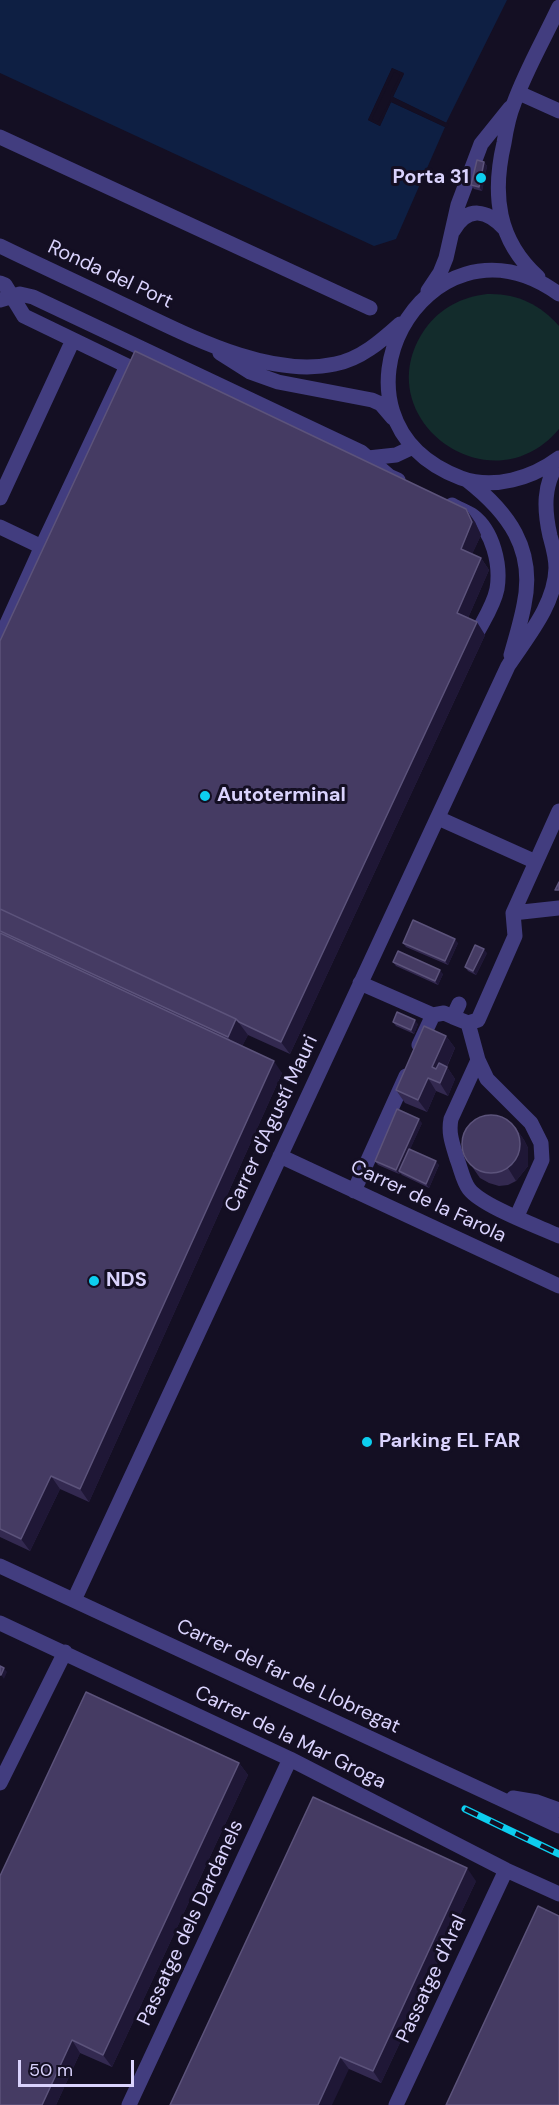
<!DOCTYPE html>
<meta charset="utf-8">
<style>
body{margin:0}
#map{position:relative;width:559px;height:2105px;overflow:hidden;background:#140f23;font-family:"DM Sans",sans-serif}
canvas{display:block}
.scale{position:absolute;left:18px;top:2060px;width:116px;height:27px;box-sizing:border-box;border:3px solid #dad3fd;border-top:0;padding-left:8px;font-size:18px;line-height:21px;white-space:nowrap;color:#dad3fd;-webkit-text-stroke:4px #140f23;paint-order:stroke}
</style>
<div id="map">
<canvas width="559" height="2105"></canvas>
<div class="scale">50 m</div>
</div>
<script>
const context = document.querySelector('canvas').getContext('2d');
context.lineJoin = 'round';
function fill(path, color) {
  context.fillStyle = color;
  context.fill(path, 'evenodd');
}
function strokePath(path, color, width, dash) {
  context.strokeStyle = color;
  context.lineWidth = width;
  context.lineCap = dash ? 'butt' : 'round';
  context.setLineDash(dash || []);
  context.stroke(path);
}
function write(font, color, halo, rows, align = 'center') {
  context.font = font + ' "DM Sans",sans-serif';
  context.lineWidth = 6;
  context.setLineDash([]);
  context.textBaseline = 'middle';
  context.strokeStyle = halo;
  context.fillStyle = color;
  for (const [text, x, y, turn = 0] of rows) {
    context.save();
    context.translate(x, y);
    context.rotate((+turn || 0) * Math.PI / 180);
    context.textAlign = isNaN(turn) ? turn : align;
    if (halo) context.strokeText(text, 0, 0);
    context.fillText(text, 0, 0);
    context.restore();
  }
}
const green = new Path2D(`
 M487,294C516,293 540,304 559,326V429C490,511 364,417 425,329C440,308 462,297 487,294Z`);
const water = new Path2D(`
 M0,0H507L446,123L393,97L404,74L392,68L368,120L380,126L391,102L445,127L396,239L374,246L0,73Z`);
const pier = new Path2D(`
 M392,68L404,73L393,97L449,124L447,128L391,102L380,126L368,120ZM394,72L400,75L390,96L391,99L378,122L372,119Z`);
const minor = new Path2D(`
 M519,93L559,111
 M0,137L370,308
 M453,231C468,205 487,210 505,229
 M0,246C41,266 83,285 124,305C184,333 267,379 335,364C361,359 381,341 400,324
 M538,277C497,240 492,194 504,143C506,130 509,115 514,103C526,70 544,39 559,7
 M0,283L5,285L24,316L146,375
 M428,291L440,273L446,258L458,205L481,144L510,108
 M559,294C425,198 307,420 461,478C494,490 532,478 559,458
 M0,300L20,294L33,297L361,452L389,476L398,480
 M220,353L250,372L278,382L372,400L381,404L393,418
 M368,458L396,455L413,447
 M467,480C508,512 536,549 524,605C521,621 516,638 511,655
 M0,498L73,340
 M452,505C459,509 467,512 473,516C493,531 501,565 497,589C494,604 485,618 478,631
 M0,527L42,547
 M51,562L38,555L127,366
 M0,639L38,555
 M438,818L536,862
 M513,913L559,908
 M360,983L433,1015L444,1013L453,1017L459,1004
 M453,1017L468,1023L478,1060L451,1119C448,1134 453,1145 457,1159C461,1169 463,1181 469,1189C482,1206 537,1226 559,1236
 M468,1023L478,1020L515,936L513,913L559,811
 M419,1045L433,1015
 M478,1060L487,1079L531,1123L541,1143L542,1160L517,1216
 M280,1156L559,1286
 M354,1191L406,1076
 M0,1566L559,1826
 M74,1600L508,666C527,637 555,605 556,568C556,557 553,547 550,536C544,509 543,485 559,461
 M0,1623L290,1759L506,1870L559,1894
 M0,1783L65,1652
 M513,1798L537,1802L559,1810
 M129,2105L290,1759
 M396,2105L506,1870`);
const rail = new Path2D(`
 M465,1809L559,1854`);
const wall = new Path2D(`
 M484,162L487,166L482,191L474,189L471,185Z
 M466,509L475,522L481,535L472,554L481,558L489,570L468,618L485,635L290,1054L248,1035L242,1046L282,1073L89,1502L60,1489L30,1551L0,1537V641Z
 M403,943H458L448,965L406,947Z
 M487,953L476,975L468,971L465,967Z
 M393,962L443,974L438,985L396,966Z
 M393,1022L418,1024L414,1034L396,1026Z
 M446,1036L455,1048L447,1067L455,1079L448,1096L436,1091L427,1112L405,1103L396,1090Z
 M422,1123L410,1149L439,1165L429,1188L402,1175L400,1173L399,1174L378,1165L375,1161Z
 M515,1127L524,1140L528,1148V1166L516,1181L508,1185L499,1186L489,1183L480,1178L466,1158Z
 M239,1763L248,1775L112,2067L80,2053L56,2105H0Z
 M476,1881L381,2083L349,2069L170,2105Z`);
const shadedWall = new Path2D(`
 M484,162L487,166L482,191L479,187Z
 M466,509L475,522L481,535L469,561L461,549Z
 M481,558L489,570L465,625L457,613Z
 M477,622L485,635L290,1054L281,1042Z
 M455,939L458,943L448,965L445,961Z
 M484,949L487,953L476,975L473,971Z
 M440,970L443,974L438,985L435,981Z
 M236,1019L248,1035L239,1053L228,1037Z
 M415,1020L418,1024L414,1034L411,1030Z
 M446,1036L455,1048L441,1079L432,1067Z
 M274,1061L282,1073L89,1502L80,1489Z
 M447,1067L455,1079L448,1096L440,1083Z
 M428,1078L436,1091L427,1112L418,1100Z
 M419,1119L422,1123L400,1172L399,1171V1174L396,1170Z
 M515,1127L524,1140L528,1148V1166L516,1181L508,1168Z
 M436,1161L439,1165L429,1188L426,1184Z
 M51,1476L60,1489L30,1551L21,1539Z
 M4,1668L7,1672L4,1679L1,1675Z
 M239,1763L248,1775L112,2067L103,2055Z
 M467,1868L476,1881L381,2083L373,2071Z
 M72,2040L80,2053L56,2105H42Z
 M340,2057L349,2069L332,2105H318Z`);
const building = new Path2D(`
 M477,160L484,162L479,187L471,185Z
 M135,351L466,509L472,522L461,549L481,558L457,613L477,622L281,1042L239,1022L236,1019L0,909V641Z
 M559,882V890H555Z
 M0,909L236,1019L228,1037L0,931Z
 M413,920L455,939L445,961L403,943Z
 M0,933L274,1061L80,1489L51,1476L21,1539L0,1529Z
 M475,945L484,949L473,971L465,967Z
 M398,951L440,970L435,981L393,962Z
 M397,1012L415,1020L411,1030L393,1022Z
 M424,1026L446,1036L432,1067L436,1069L439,1063L447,1067L440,1083L428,1078L418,1100L396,1090Z
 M397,1109L419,1119L396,1170L375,1161Z
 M462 1144a29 29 0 1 1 58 0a29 29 0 1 1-58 0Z
 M409,1149L436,1161L426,1184L399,1171Z
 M0,1666L4,1668L1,1675H0Z
 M86,1692L239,1763L103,2055L72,2040L42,2105H0V1876Z
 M313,1797L467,1868L373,2071L340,2057L318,2105H170Z
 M538,1906L559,1916V2105H446Z`);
const markers = [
 [481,178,6,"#0dceef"],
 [205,796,6,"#0dceef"],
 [94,1281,6,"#0dceef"],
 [367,1442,6,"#0dceef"]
];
const poiNames = [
 ["Porta 31",469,178,"right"],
 ["Autoterminal",217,796],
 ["NDS",106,1281],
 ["Parking EL FAR",379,1442]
];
const streetNames = [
 ["Ronda del Port",110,275,25],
 ["Carrer d'Agustí Mauri",272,1124,-65],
 ["Carrer de la Farola",428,1202,25],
 ["Carrer del far de Llobregat",288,1677,25],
 ["Carrer de la Mar Groga",290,1738,26],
 ["Passatge dels Dardanels",191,1923,-65],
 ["Passatge d'Aral",432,1979,-65]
];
fill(green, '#132c2c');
fill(water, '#0e1f43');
fill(pier, '#140f23');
strokePath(minor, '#423d7f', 15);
strokePath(rail, '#0dceef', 7);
strokePath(rail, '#140f23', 4.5, [14]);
fill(wall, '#332950');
fill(shadedWall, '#1f1736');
fill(building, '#453b63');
strokePath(building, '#5c537b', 1.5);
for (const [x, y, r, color] of markers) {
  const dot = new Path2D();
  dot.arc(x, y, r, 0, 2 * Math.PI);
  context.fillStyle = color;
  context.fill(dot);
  strokePath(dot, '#140f23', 2);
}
write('bold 20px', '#dad3fd', '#140f23', poiNames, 'left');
write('20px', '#dad3fd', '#140f23', streetNames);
</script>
